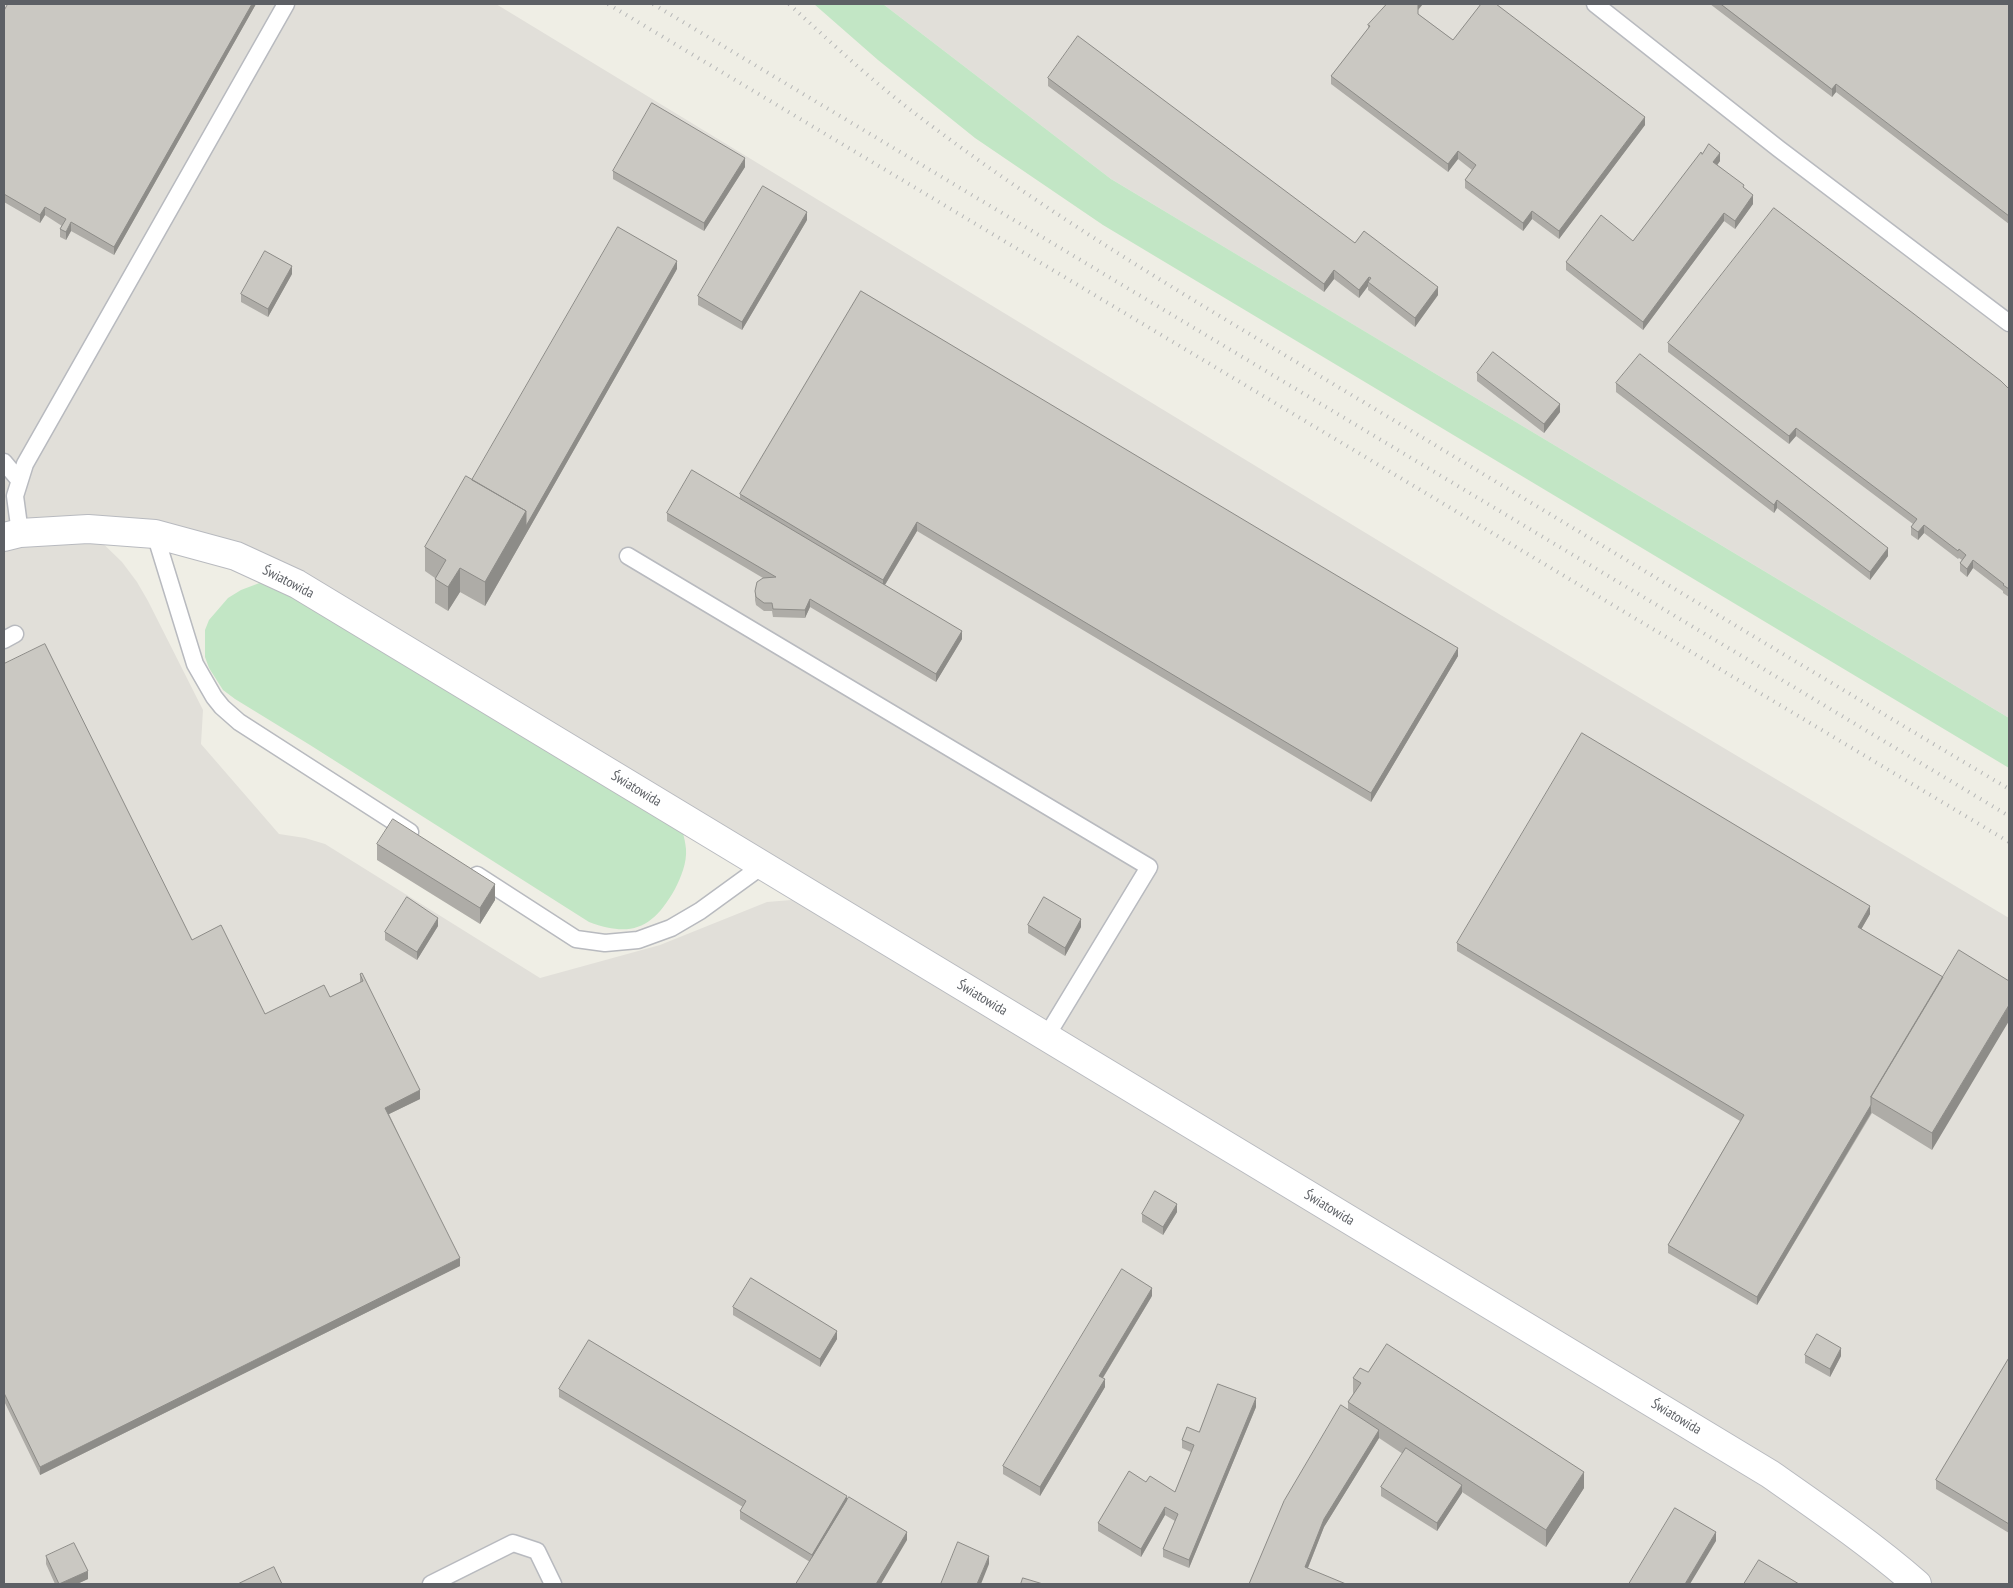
<!DOCTYPE html>
<meta charset="utf-8">
<style>
body{margin:0}
#map{position:relative;width:2013px;height:1588px;overflow:hidden;background:#efeee5;font-family:"PT Sans Narrow",sans-serif}
canvas{display:block}
.frame{position:absolute;inset:0;border:5px solid #5d6065;pointer-events:none}
</style>
<div id="map">
<canvas width="2013" height="1588"></canvas>
<div class="frame"></div>
</div>
<script>
const context = document.querySelector('canvas').getContext('2d');
context.lineJoin = 'round';
function fill(path, color) {
  context.fillStyle = color;
  context.fill(path, 'evenodd');
}
function strokePath(path, color, width, dash) {
  context.strokeStyle = color;
  context.lineWidth = width;
  context.lineCap = dash ? 'butt' : 'round';
  context.setLineDash(dash || []);
  context.stroke(path);
}
function write(font, color, halo, rows, align = 'center') {
  context.font = font + ' "PT Sans Narrow",sans-serif';
  context.lineWidth = 4;
  context.setLineDash([]);
  context.textBaseline = 'middle';
  context.strokeStyle = halo;
  context.fillStyle = color;
  for (const [text, x, y, turn = 0] of rows) {
    context.save();
    context.translate(x, y);
    context.rotate((+turn || 0) * Math.PI / 180);
    context.textAlign = isNaN(turn) ? turn : align;
    if (halo) context.strokeText(text, 0, 0);
    context.fillText(text, 0, 0);
    context.restore();
  }
}
const industrial = new Path2D(`
 M4,4H496L1499,614L2009,918V1584H4ZM89,530L297,584L816,898L767,902L660,945L540,978L325,844L305,838L279,834L201,744L203,710L148,601L137,582L122,562Z
 M883,4H2009V718L1111,179Z`);
const green = new Path2D(`
 M814,4H883L1111,179L2009,718V768L1103,225L975,138L878,60Z
 M278,576L678,815C681,826 685,838 686,849C687,863 681,877 675,889C653,928 632,938 589,922L310,745L235,699L223,690L209,668L205,657V630L209,620L228,598L241,590Z`);
const lane = new Path2D(`
 M1595,4L1779,149L2009,323
 M4,462L19,480
 M20,533L15,496L25,464L286,4
 M155,534L195,664L214,697L222,707L239,722L410,832
 M628,556L1149,867L1046,1037
 M4,640L15,634
 M477,875L576,939L605,943L638,940L671,928L700,911L762,866
 M431,1584L513,1543L537,1551L553,1584`);
const street = new Path2D(`
 M4,537L20,533L88,529L155,534L236,556L297,584L1770,1474C1820,1509 1871,1544 1917,1584`);
const rail = new Path2D(`
 M608,4L2009,842
 M653,4L2009,816
 M789,4C825,37 860,70 899,101C1046,216 1210,310 1370,406C1583,534 1796,662 2009,789`);
const wall = new Path2D(`
 M8,4H256L114,255L71,231L66,240L60,237V229L62,226L45,215L40,223L4,202V11Z
 M1710,4H2009V224L1836,92L1832,97Z
 M1418,10V14L1453,40L1645,125L1559,239L1532,219L1523,231L1465,188V180L1472,170L1458,159L1448,172L1331,84V76L1368,29V25Z
 M1048,78L1355,243L1438,295L1415,327L1368,290V286L1359,298L1334,279L1324,292L1048,86Z
 M1702,154L1720,161L1717,165L1744,189L1753,204L1735,229L1724,221L1643,330L1566,270V262L1633,241Z
 M745,167L704,231L613,179V171Z
 M807,220L742,330L698,305V296Z
 M677,269L485,606L460,592L448,611L435,603V578L425,571V547L472,480Z
 M292,274L268,317L241,302V294Z
 M861,291L1458,656L1371,802L917,531L885,585L962,639L936,682L810,607L805,618L773,617L772,611H764L756,605L755,600V591L763,578L667,521V513L740,498V494Z
 M1668,343L2009,389V597L2003,593V591L1973,568L1967,577L1960,571V563L1962,560L1959,558L1958,559L1924,533L1918,540L1911,535V527L1913,524L1796,436L1789,444L1668,352Z
 M1477,373L1560,412L1544,433L1477,381Z
 M1616,383L1888,556L1870,580L1777,508L1774,513L1616,392Z
 M4,664L192,940L265,1014L330,997L360,983V974L420,1099L389,1114L460,1266L40,1475L4,1401Z
 M377,844L495,900L480,924L377,860Z
 M1870,914L1861,929L1943,977L1932,1150L1872,1113L1757,1305L1668,1253V1245L1740,1121L1457,951V943Z
 M1028,925L1081,927L1065,956L1028,933Z
 M438,926L417,960L385,940V932Z
 M1177,1212L1163,1235L1142,1222V1214Z
 M1152,1296L1103,1378L1105,1387L1040,1496L1003,1474V1466Z
 M733,1307L837,1339L820,1367L733,1315Z
 M1805,1355L1841,1356L1830,1377L1805,1363Z
 M2009,1358V1533L1936,1489V1480Z
 M1353,1378L1584,1488L1546,1547L1462,1492L1437,1531L1381,1496V1487L1403,1454L1379,1438L1324,1527L1308,1568L1249,1584L1348,1410V1402L1353,1394Z
 M559,1389L847,1500L907,1540L810,1562L740,1519V1511L743,1507L559,1397Z
 M1256,1407L1189,1568L1163,1557V1549L1175,1521L1165,1515L1141,1557L1098,1531V1523L1146,1482L1175,1492L1191,1452L1182,1448V1440Z
 M46,1556L88,1579L77,1584H55L46,1564Z`);
const shadedWall = new Path2D(`
 M252,4H256L114,255V247Z
 M1418,4H1423L1418,10V22Z
 M1836,84V92L1832,97V89Z
 M1645,117V125L1559,239V231Z
 M1458,151V159L1448,172V164Z
 M1720,153V161L1713,171V162Z
 M745,158V167L704,231V223Z
 M1753,195V204L1735,229V221Z
 M45,207V215L40,223V215Z
 M1532,211V219L1523,231V223Z
 M807,212V220L742,330V322Z
 M1724,213V221L1643,330V322Z
 M71,222V231L66,240V232Z
 M677,261V269L485,606V582L526,511Z
 M292,266V274L268,317V309Z
 M1334,270V279L1324,292V284Z
 M1369,277V283L1368,282V286L1359,298V290Z
 M1438,287V295L1415,327V318Z
 M1560,404V412L1544,433V424Z
 M1796,428V436L1789,444V436Z
 M1777,500V508L1774,513V505Z
 M917,522V531L883,588V580Z
 M1924,525V533L1918,540V532Z
 M1888,548V556L1870,580V572Z
 M1973,560V568L1967,577V569Z
 M460,568V592L448,611V587Z
 M810,599V607L805,618V610Z
 M962,631V639L936,682V674Z
 M1458,648V656L1371,802V793Z
 M495,884V900L480,924V908Z
 M1870,906V914L1858,935V927Z
 M438,918V926L417,960V952Z
 M1081,919V927L1065,956V948Z
 M2009,1005V1021L1932,1150V1133Z
 M420,1090V1099L385,1116V1108Z
 M1871,1105V1113L1757,1305V1297Z
 M1177,1204V1212L1163,1235V1227Z
 M460,1258V1266L40,1475V1467Z
 M1152,1288V1296L1099,1384V1376Z
 M837,1331V1339L820,1367V1359Z
 M1841,1348V1356L1830,1377V1369Z
 M1105,1379V1387L1040,1496V1487Z
 M1256,1398V1407L1189,1568V1560Z
 M1379,1430V1438L1324,1527L1305,1575V1567L1324,1519Z
 M1584,1472V1488L1546,1547V1530Z
 M1462,1485V1493L1437,1531V1523Z
 M847,1496V1505L812,1563V1555Z
 M1165,1507V1515L1141,1557V1549Z
 M907,1532V1540L881,1584H876Z
 M1716,1532V1541L1690,1584H1685Z
 M989,1556V1564L981,1584H977Z
 M88,1571V1579L77,1584H59Z`);
const building = new Path2D(`
 M8,4H252L114,247L71,222L66,232L60,229L66,219L45,207L40,215L4,194V11Z
 M1387,4H1418V14L1453,40L1481,4H1496L1645,117L1559,231L1532,211L1523,223L1465,180L1476,165L1458,151L1448,164L1331,76L1370,26L1368,25Z
 M1721,4H2009V216L1836,84L1832,89Z
 M1078,36L1355,243L1364,231L1438,287L1415,318L1368,282L1371,278L1369,277L1359,290L1334,270L1324,284L1048,78Z
 M652,103L745,158L704,223L613,171Z
 M1709,144L1720,153L1713,162L1744,185L1743,187L1753,195L1735,221L1724,213L1643,322L1566,262L1601,215L1633,241L1701,152L1702,154Z
 M763,186L807,212L742,322L698,296Z
 M1774,208L1914,314L2001,381L2009,389V589L2003,585L2004,584L1973,560L1967,569L1960,563L1966,555L1959,549L1958,551L1924,525L1918,532L1911,527L1917,519L1796,428L1789,436L1668,343Z
 M618,227L677,261L526,526V511L472,480Z
 M265,251L292,266L268,309L241,294Z
 M861,291L1458,648L1371,793L917,522L883,580L740,494Z
 M1493,352L1560,404L1544,424L1477,373Z
 M1640,354L1888,548L1870,572L1777,500L1774,505L1616,383Z
 M692,470L962,631L936,674L810,599L805,610L773,609L772,603H764L756,597L755,591L757,582L763,578L776,577L667,513Z
 M466,476L526,511L485,582L460,568L448,587L435,579L446,560L425,547Z
 M45,644L192,940L221,925L265,1014L324,985L330,997L363,981L360,974L362,973L420,1090L385,1108L460,1258L40,1467L4,1393V664Z
 M1582,733L1870,906L1858,927L1943,977L1871,1097V1105L1757,1297L1668,1245L1744,1115L1457,943Z
 M393,819L495,884L480,908L377,844Z
 M407,897L438,918L417,952L385,932Z
 M1044,897L1081,919L1065,948L1028,925Z
 M1959,950L2009,981V1005L1932,1133L1871,1097Z
 M1155,1191L1177,1204L1163,1227L1142,1214Z
 M1122,1269L1152,1288L1099,1376L1105,1379L1040,1487L1003,1466Z
 M751,1278L837,1331L820,1359L733,1307Z
 M1817,1334L1841,1348L1830,1369L1805,1355Z
 M589,1340L847,1496L812,1555L740,1511L746,1501L559,1389Z
 M1387,1344L1584,1472L1546,1530L1348,1402L1361,1383L1353,1378L1360,1368L1368,1372Z
 M2009,1358V1524L1936,1480Z
 M1218,1384L1256,1398L1189,1560L1163,1549L1178,1514L1165,1507L1141,1549L1098,1523L1129,1471L1146,1482L1150,1476L1175,1492L1194,1445L1182,1440L1187,1427L1199,1432Z
 M1341,1405L1379,1430L1324,1519L1305,1567L1346,1584H1249L1284,1501Z
 M1406,1448L1462,1485L1437,1523L1381,1487Z
 M849,1497L907,1532L876,1584H796Z
 M1675,1508L1716,1532L1685,1584H1629Z
 M958,1542L989,1556L977,1584H941Z
 M74,1543L88,1571L59,1584L46,1556Z
 M1759,1560L1799,1584H1744Z
 M274,1567L282,1584H238Z
 M1023,1578L1043,1584H1021Z`);
const streetNames = [
 ["Światowida",288,582,27],
 ["Światowida",636,789,31],
 ["Światowida",982,998,31],
 ["Światowida",1329,1208,31],
 ["Światowida",1676,1417,31]
];
fill(industrial, '#e1dfd9');
fill(green, '#c2e6c5');
strokePath(lane, '#b8babf', 19);
strokePath(street, '#b8babf', 30);
strokePath(lane, '#fff', 16);
strokePath(street, '#fff', 28);
strokePath(rail, '#b6b7b7', 4, [1, 6]);
fill(wall, '#aeaca7');
fill(shadedWall, '#8d8c88');
fill(building, '#cac8c2');
strokePath(building, '#8d8c88', 1);
write('14px', '#5d6065', '#fff', streetNames);
</script>
